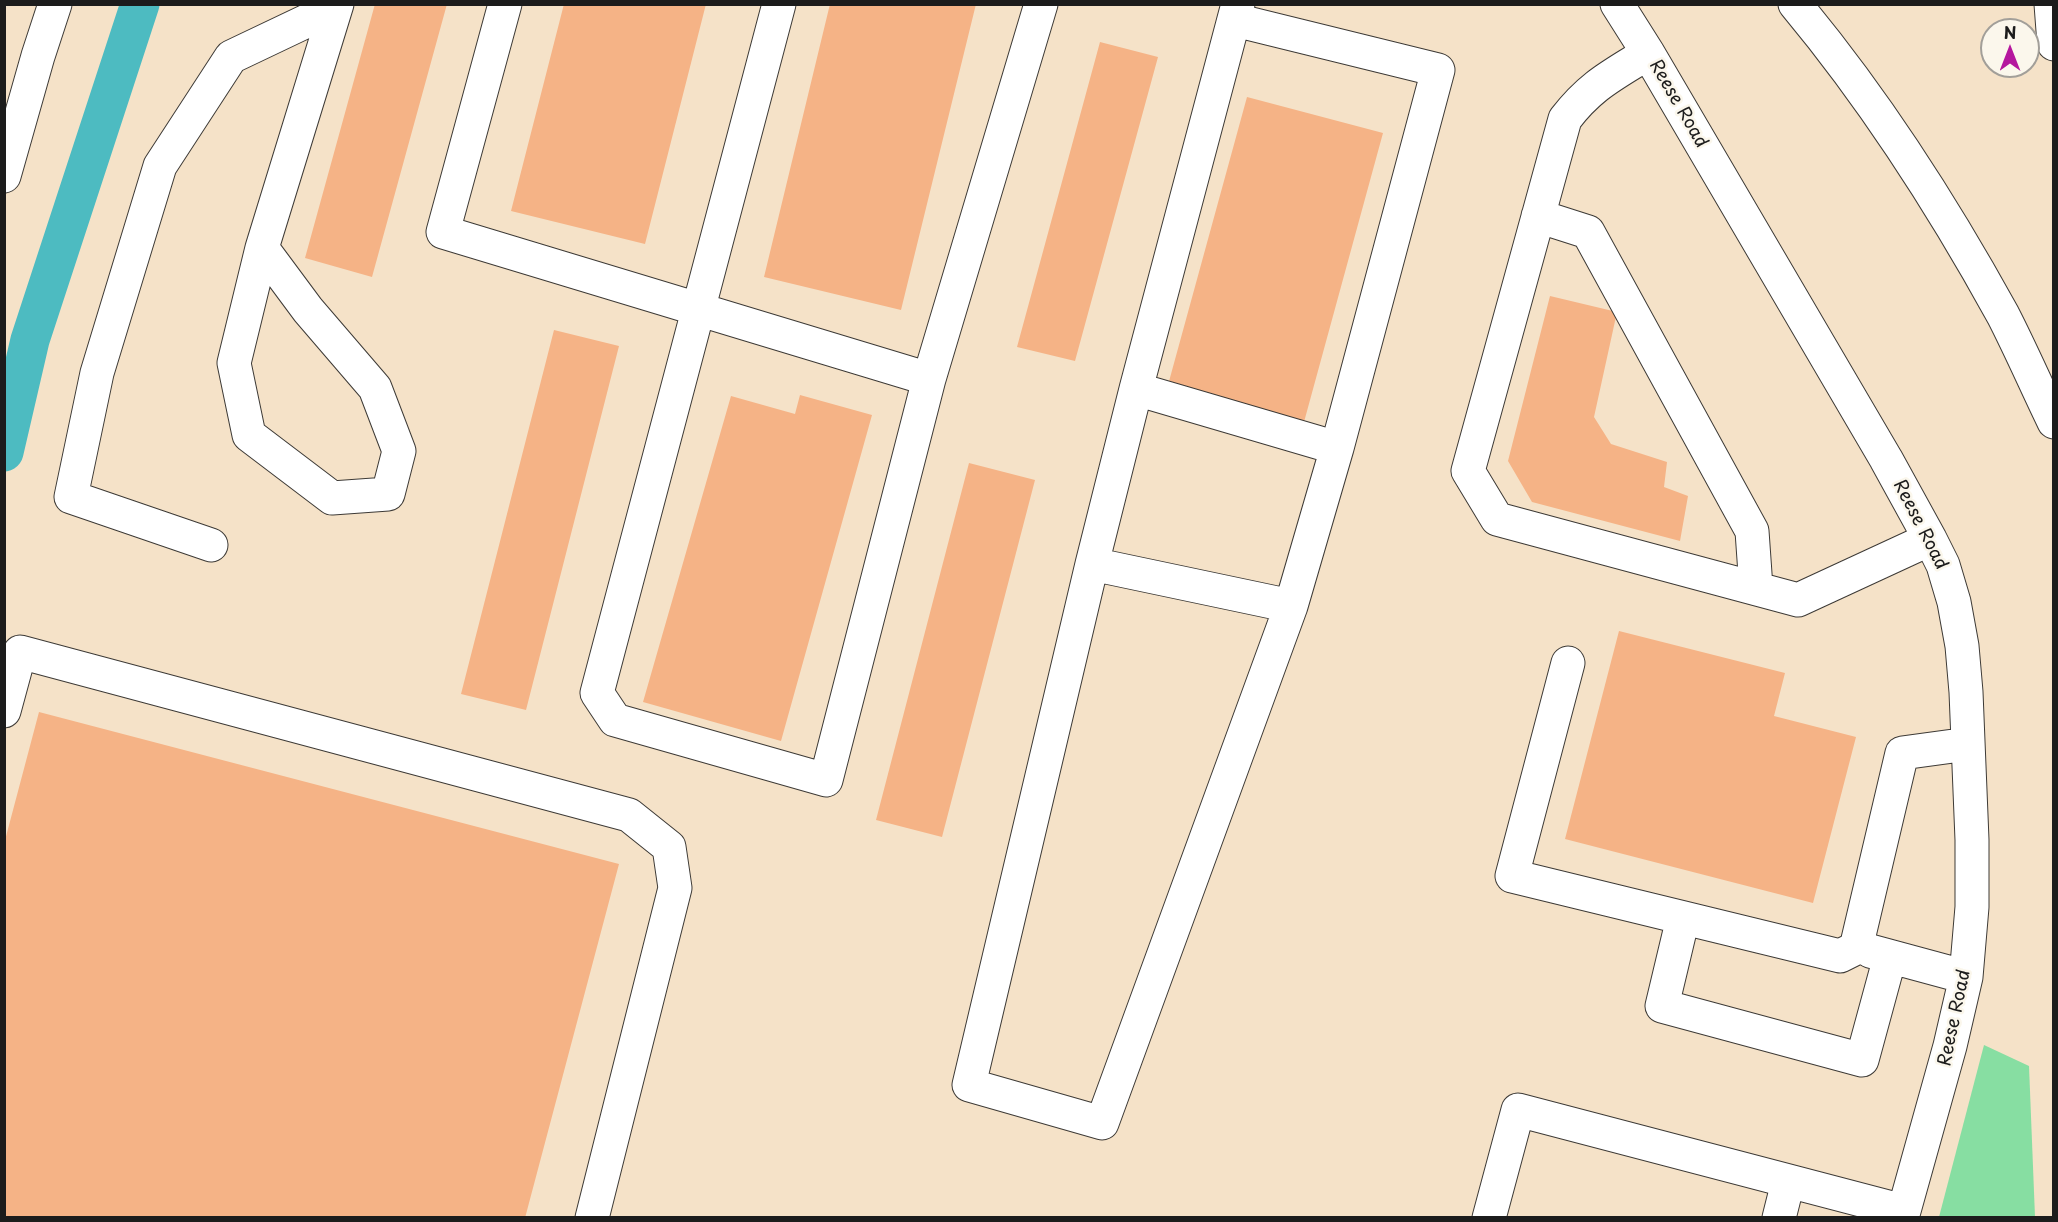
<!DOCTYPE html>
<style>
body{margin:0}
#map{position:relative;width:2058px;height:1222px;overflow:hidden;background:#f5e2c8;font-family:"Playpen Sans",sans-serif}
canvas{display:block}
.frame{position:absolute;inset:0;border:6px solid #1c1c1c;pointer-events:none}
.north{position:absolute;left:1980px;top:18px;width:60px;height:60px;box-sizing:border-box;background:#fbf7ec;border:2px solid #a29f99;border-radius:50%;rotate:0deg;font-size:16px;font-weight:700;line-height:24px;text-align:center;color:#1c1c1c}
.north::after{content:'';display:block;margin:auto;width:21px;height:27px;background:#b5179e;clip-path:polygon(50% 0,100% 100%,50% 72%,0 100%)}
</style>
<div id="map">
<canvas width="2058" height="1222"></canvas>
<div class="frame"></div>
<div class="north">N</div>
</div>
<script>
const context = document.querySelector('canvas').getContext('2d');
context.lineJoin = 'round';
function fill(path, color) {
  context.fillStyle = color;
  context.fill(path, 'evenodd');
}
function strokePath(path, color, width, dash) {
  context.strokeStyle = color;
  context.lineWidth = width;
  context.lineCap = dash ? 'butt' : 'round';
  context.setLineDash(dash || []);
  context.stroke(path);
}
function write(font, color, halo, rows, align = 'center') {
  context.font = font + ' "Playpen Sans",sans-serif';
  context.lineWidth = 5;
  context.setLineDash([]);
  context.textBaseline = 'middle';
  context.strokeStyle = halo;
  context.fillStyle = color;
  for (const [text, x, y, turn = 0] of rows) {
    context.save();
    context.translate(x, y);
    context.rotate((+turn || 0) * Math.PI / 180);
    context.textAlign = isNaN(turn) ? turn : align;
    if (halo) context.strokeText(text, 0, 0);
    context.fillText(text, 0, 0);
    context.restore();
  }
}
const green = new Path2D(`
 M1984,1045L2029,1066L2035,1217H1939Z`);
const canal = new Path2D(`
 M4,452L30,340L140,4`);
const building = new Path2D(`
 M375,4H447L372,277L305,258Z
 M564,4H706L645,244L511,211Z
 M830,4H976L901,310L764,277Z
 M1100,42L1158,57L1075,361L1017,347Z
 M1247,97L1383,133L1304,422L1168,385Z
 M1550,296L1617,312L1594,417L1611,444L1667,462L1664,487L1688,496L1680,541L1532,502L1508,461Z
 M554,330L619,346L526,710L461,694Z
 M800,395L872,415L781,741L643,702L731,396L795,414Z
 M969,463L1035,480L942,837L876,820Z
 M1619,631L1785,673L1774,716L1856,737L1813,903L1565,839Z
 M39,712L619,864L525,1218H4V844Z`);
const minor = new Path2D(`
 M505,4L443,232L929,379L1041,4
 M779,4L597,693L615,720L826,780L929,379
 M1617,4L1648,53L1886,459L1930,539L1943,565L1954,602L1962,646L1966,692L1972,840V907L1966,977L1950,1046L1902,1218
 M1235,20L1438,70L1337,448L1136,389L1238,4
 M1648,53C1613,75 1591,85 1565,119L1468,471L1497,519L1798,600L1930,539
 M4,176L38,56L55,4
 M1538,216L1588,232L1752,531L1756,588
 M262,248L308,310L375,388L399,451L388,494L332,498L249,435L234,363L262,248L337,4
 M1136,389L1092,564L969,1085L1102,1123L1291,606L1337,448
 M211,545L71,497L97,373L160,166L231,57L336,7
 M1092,564L1291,606
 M1568,663L1512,876L1840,956L1856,948L1902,753L1968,744
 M4,711L20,652L629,815L669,847L675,888L592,1218
 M1683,918L1662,1006L1862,1060L1890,957
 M1870,951L1966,977
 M1489,1218L1518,1110L1903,1211
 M1779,1218L1788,1182`);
const highway = new Path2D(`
 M1795,4C1875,100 1943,206 2003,315C2021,350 2037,387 2054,422
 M2051,4L2054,44`);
const streetNames = [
 ["Reese Road",1678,104,60],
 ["Reese Road",1920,525,63],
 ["Reese Road",1955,1018,-78]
];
fill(green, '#87dea2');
strokePath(canal, '#4dbbc1', 39);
fill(building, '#f5b386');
strokePath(minor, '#3d3a36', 35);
strokePath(highway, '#3d3a36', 35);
strokePath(minor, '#fff', 33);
strokePath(highway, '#fff', 33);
write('18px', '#1c1c1c', '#fbf7ec', streetNames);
</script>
